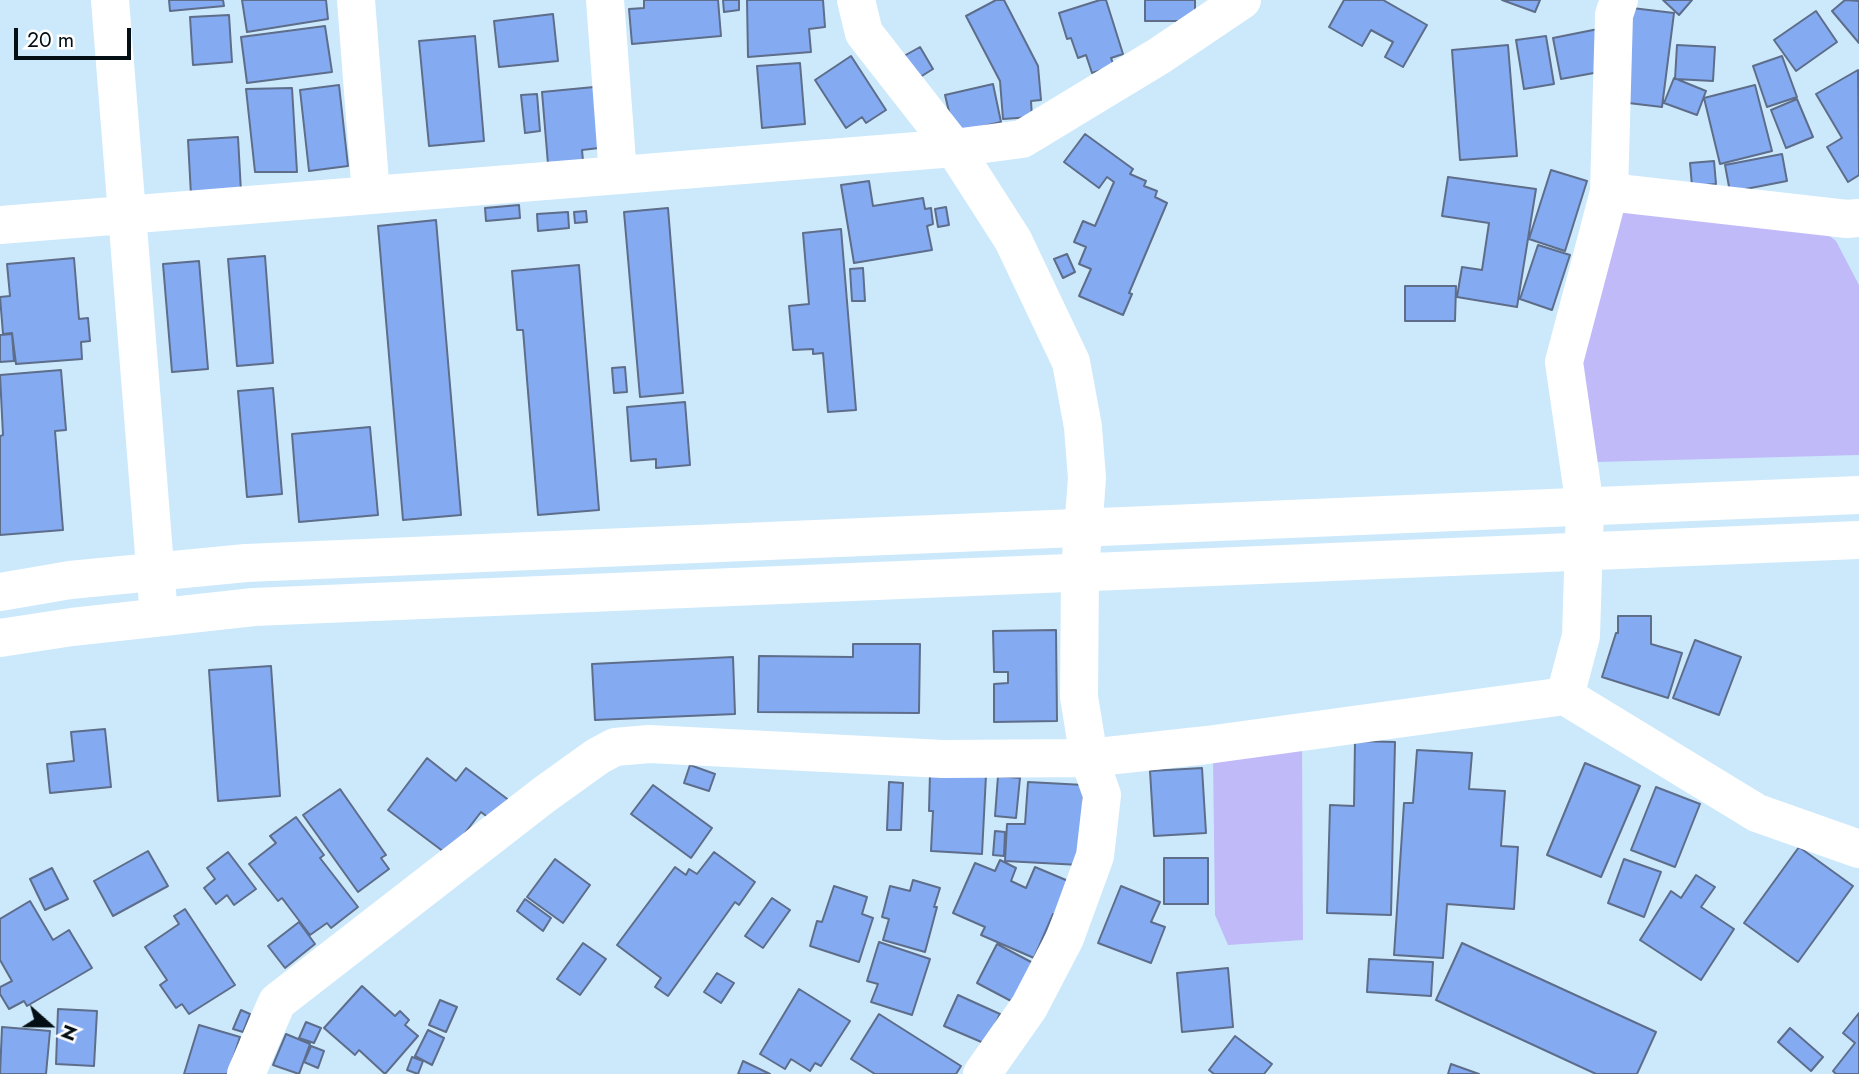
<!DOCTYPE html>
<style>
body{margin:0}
#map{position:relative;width:1859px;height:1074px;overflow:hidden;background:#cce9fc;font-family:Jost,sans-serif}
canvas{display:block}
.north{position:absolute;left:14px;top:990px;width:70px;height:70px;-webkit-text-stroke:5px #fff;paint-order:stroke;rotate:111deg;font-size:19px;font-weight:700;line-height:28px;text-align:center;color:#030e15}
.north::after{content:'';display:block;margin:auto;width:24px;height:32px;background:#030e15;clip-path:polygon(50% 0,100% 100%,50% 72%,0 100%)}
.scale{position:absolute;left:14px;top:28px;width:117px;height:32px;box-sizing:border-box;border:4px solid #030e15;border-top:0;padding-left:9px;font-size:21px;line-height:24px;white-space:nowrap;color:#030e15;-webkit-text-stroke:5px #fff;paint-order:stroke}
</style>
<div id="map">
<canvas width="1859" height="1074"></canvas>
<div class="north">N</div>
<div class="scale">20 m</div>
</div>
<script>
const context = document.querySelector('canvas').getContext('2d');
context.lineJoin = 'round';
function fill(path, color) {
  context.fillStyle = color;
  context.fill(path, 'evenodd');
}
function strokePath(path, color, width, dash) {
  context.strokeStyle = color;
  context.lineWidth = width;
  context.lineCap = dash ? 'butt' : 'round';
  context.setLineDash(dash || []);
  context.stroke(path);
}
const green = new Path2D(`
 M1622,206L1817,226L1836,241L1859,285V455L1597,462L1581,361Z
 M1302,747L1303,940L1228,945L1215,915L1213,757Z`);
const building = new Path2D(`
 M169,0H223L224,6L170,11Z
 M242,0H326L328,19L247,32Z
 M644,0H718L721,36L632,44L629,9L644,8Z
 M723,0H739V10L724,12Z
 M747,0H823L825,27L809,29L811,52L748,57Z
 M996,0H1004L1038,66L1041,100L1031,101L1032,117L1003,119L1000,81L966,16Z
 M1100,0H1106L1123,54L1111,58L1114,66L1092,73L1086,55L1078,58L1071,38L1067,39L1059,13Z
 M1145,0H1195V21H1145Z
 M1344,0H1383L1427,25L1403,67L1385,57L1393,42L1371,30L1362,46L1329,27Z
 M1502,0H1540L1535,12Z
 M1663,0H1692L1679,15Z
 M1845,0L1859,1V43L1832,11Z
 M1632,8L1674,13L1662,107L1620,102Z
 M1816,11L1837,42L1796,71L1774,40Z
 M553,14L558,61L499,67L494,21Z
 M229,15L232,62L193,65L190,17Z
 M325,26L332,72L247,83L241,37Z
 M1598,29L1605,71L1561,79L1553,38Z
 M475,36L484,141L429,146L419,41Z
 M1546,36L1554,84L1524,89L1516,40Z
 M1508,45L1517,156L1460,160L1452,50Z
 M1677,45L1715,47L1713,81L1675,79Z
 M920,47L933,69L917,79L904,56Z
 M851,56L886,110L866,123L862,117L846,128L815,80Z
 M1782,56L1797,97L1767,107L1753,66Z
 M800,63L805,124L762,128L757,66Z
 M1858,70L1859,175L1848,182L1827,147L1842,138L1816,94Z
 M1674,78L1706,91L1697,115L1664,103Z
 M993,84L1001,122L954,133L945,95Z
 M339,85L348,166L309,171L300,90Z
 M1755,85L1772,151L1720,164L1704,98Z
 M594,87L599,148L582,150L583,161L548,164L542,92Z
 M292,88L297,172H255L246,89Z
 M537,94L540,131L525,133L521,95Z
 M1797,99L1813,137L1786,148L1771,110Z
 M1085,134L1133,169L1130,174L1146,181L1144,186L1157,191L1155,197L1167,203L1129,293L1132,294L1123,315L1079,296L1091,269L1079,264L1086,247L1074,242L1083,221L1095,226L1114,182L1107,177L1099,188L1064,162Z
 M238,137L241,192L191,195L188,140Z
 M1782,154L1787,181L1730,192L1725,165Z
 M1714,161L1716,184L1692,186L1690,163Z
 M1551,170L1587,181L1565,251L1529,239Z
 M1448,177L1536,189L1517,307L1457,297L1462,267L1482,270L1489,223L1442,216Z
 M869,181L873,206L923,198L925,209L931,208L933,224L927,226L932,250L854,263L841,185Z
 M519,205L520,218L486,221L485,208Z
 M946,207L949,225L938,227L935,209Z
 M668,208L683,393L640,397L624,212Z
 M586,211L587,222L575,223L574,212Z
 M568,212L569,228L538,231L537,214Z
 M436,220L461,515L403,520L378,226Z
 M841,229L856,410L828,412L823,353L813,354V349L793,350L789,306L809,304L803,233Z
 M1538,245L1570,255L1552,310L1520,299Z
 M1067,254L1075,272L1063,278L1054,259Z
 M265,256L273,363L237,366L228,259Z
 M74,258L79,319L88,318L90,341L81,342L82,359L16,364L12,333L3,334L0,297L10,296L7,264Z
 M199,261L208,369L172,372L163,264Z
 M579,265L599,510L538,515L523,330H517L512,271Z
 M863,268L865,301H852L850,269Z
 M1405,286H1456L1455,321H1405Z
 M12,334L14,361L0,362V335Z
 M625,367L627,392L614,393L612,368Z
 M61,370L66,430L55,431L63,530L0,535V436L3,435L0,375Z
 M273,388L282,494L247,497L238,391Z
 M685,402L690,465L656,468V459L631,461L627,407Z
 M370,427L378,515L299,522L292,434Z
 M1618,616H1651V644L1682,653L1668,698L1602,677L1616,633H1618Z
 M1056,630L1057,721L994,722V684L1008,683V672H994L993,631Z
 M1695,640L1741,657L1719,715L1673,698Z
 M853,644H920L919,713L758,712L759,656L853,657Z
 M733,657L735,714L595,720L592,664Z
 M271,666L280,796L218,801L209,670Z
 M105,729L111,787L50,793L47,764L74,761L71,732Z
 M1355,741L1395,742L1391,915L1327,913L1330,805L1354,806Z
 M1417,750L1472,753L1469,789L1505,791L1501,846L1518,847L1514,909L1447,904L1443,958L1394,955L1404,803H1413Z
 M427,758L456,781L466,768L510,801L494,822L481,812L448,855L388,810Z
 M1585,763L1640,786L1601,877L1547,855Z
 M690,765L715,774L709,791L684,783Z
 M1202,768L1206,833L1154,836L1150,771Z
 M930,773L986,775L982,854L931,851L933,811H929Z
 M998,776L1020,778L1016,818L995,816Z
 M889,782L903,783L901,830H887Z
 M1028,782L1084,785L1080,865L1005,861L1007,824H1025Z
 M653,785L712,828L691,858L631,814Z
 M1656,787L1700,804L1675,867L1631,850Z
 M340,789L386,855L381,858L389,869L358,892L303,815Z
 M296,817L324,855L320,858L358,907L331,928L327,923L310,935L282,898L278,901L249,864L276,843L270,836Z
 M995,831L1005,832L1004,856L993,855Z
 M1799,847L1853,886L1798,962L1744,923Z
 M148,851L168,886L113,916L94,881Z
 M228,852L256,889L234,905L227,895L216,904L204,888L215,879L207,868Z
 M714,852L755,882L739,905L735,902L668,996L655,987L661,978L617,945L675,867L686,875L689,869L697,874Z
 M1164,858H1208V904H1164Z
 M555,859L590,885L563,923L527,897Z
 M1624,859L1661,872L1644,917L1608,903Z
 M1000,860L1016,868L1011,881L1026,888L1035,867L1073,883L1059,916L1053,914L1034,958L981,935L985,927L953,913L975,863L995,871Z
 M52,868L68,899L45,910L30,879Z
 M1696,875L1715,887L1701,907L1734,929L1701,980L1640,940L1671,891L1681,898Z
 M913,880L940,888L934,907H937L925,952L883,940L889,919L882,917L890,886L910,891Z
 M834,886L867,897L862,914L873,918L859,962L810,946L817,921L822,922Z
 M1121,886L1160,902L1151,922L1165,927L1151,963L1098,943Z
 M772,898L790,910L763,948L745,936Z
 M525,899L551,918L543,931L517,911Z
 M30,901L53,940L69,930L92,968L27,1006L24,1001L9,1009L0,994V987L12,981L0,960V919Z
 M185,909L235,985L189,1014L182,1004L176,1008L160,985L167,980L145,947L179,924L174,916Z
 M299,922L315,944L285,968L268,946Z
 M879,942L930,959L912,1015L871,1002L878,984L867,981Z
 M583,943L606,959L580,995L557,979Z
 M1462,943L1656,1032L1637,1074H1596L1436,1000Z
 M997,944L1033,963L1013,1002L977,983Z
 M1369,959L1433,962L1431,996L1367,992Z
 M1228,968L1233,1027L1182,1032L1177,973Z
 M717,973L734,983L721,1003L704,992Z
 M362,986L395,1016L400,1011L409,1020L405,1025L418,1036L385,1074L359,1050L355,1055L324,1028Z
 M799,989L850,1021L821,1066L815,1063L810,1071L791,1059L785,1069L760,1054Z
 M958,995L1000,1014L986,1044L944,1026Z
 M440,1000L457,1007L446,1032L429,1025Z
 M58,1009L97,1011L94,1066L56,1064Z
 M241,1010L250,1014L243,1032L233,1029Z
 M1859,1013V1074H1836L1833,1071L1855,1043L1843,1033Z
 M879,1014L961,1066L956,1074H875L851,1059Z
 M306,1022L321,1028L314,1043L299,1038Z
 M199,1025L240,1037L228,1074H184Z
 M2,1027L50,1031L46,1074H0Z
 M1790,1028L1823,1057L1811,1071L1778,1042Z
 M428,1030L444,1038L432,1065L415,1056Z
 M286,1034L310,1044L299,1074L273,1065Z
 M1235,1036L1272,1064L1264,1074H1214L1209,1070Z
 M311,1046L324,1051L318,1068L304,1062Z
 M412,1057L423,1061L418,1074L407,1070Z
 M743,1061L770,1074H738Z
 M1451,1064L1479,1074H1448Z`);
const minor = new Path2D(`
 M110,0L159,617
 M356,0L371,195
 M605,0L618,175
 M856,0L864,33L954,148L1013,240L1071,362L1083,427L1087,478L1080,571L1079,697L1089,758L1102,795L1095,856L1065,938L1029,1007L982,1074
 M1609,192L1847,219L1859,218
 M0,225L954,148L1022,139L1159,56L1242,0
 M1565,696L1581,636L1585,507L1564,362L1609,192L1614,15L1619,0
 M246,1074L277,1002L545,794L598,756L615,747L649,744L943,759L1089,758L1207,745L1565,696L1757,813L1859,849`);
const tertiary = new Path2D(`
 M0,592L70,580L246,563L1859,495
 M0,638L72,627L254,607L1859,540`);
fill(green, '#c0baf9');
fill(building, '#84abf2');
strokePath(building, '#5d6d8a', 2);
strokePath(minor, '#fff', 38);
strokePath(tertiary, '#fff', 38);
</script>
